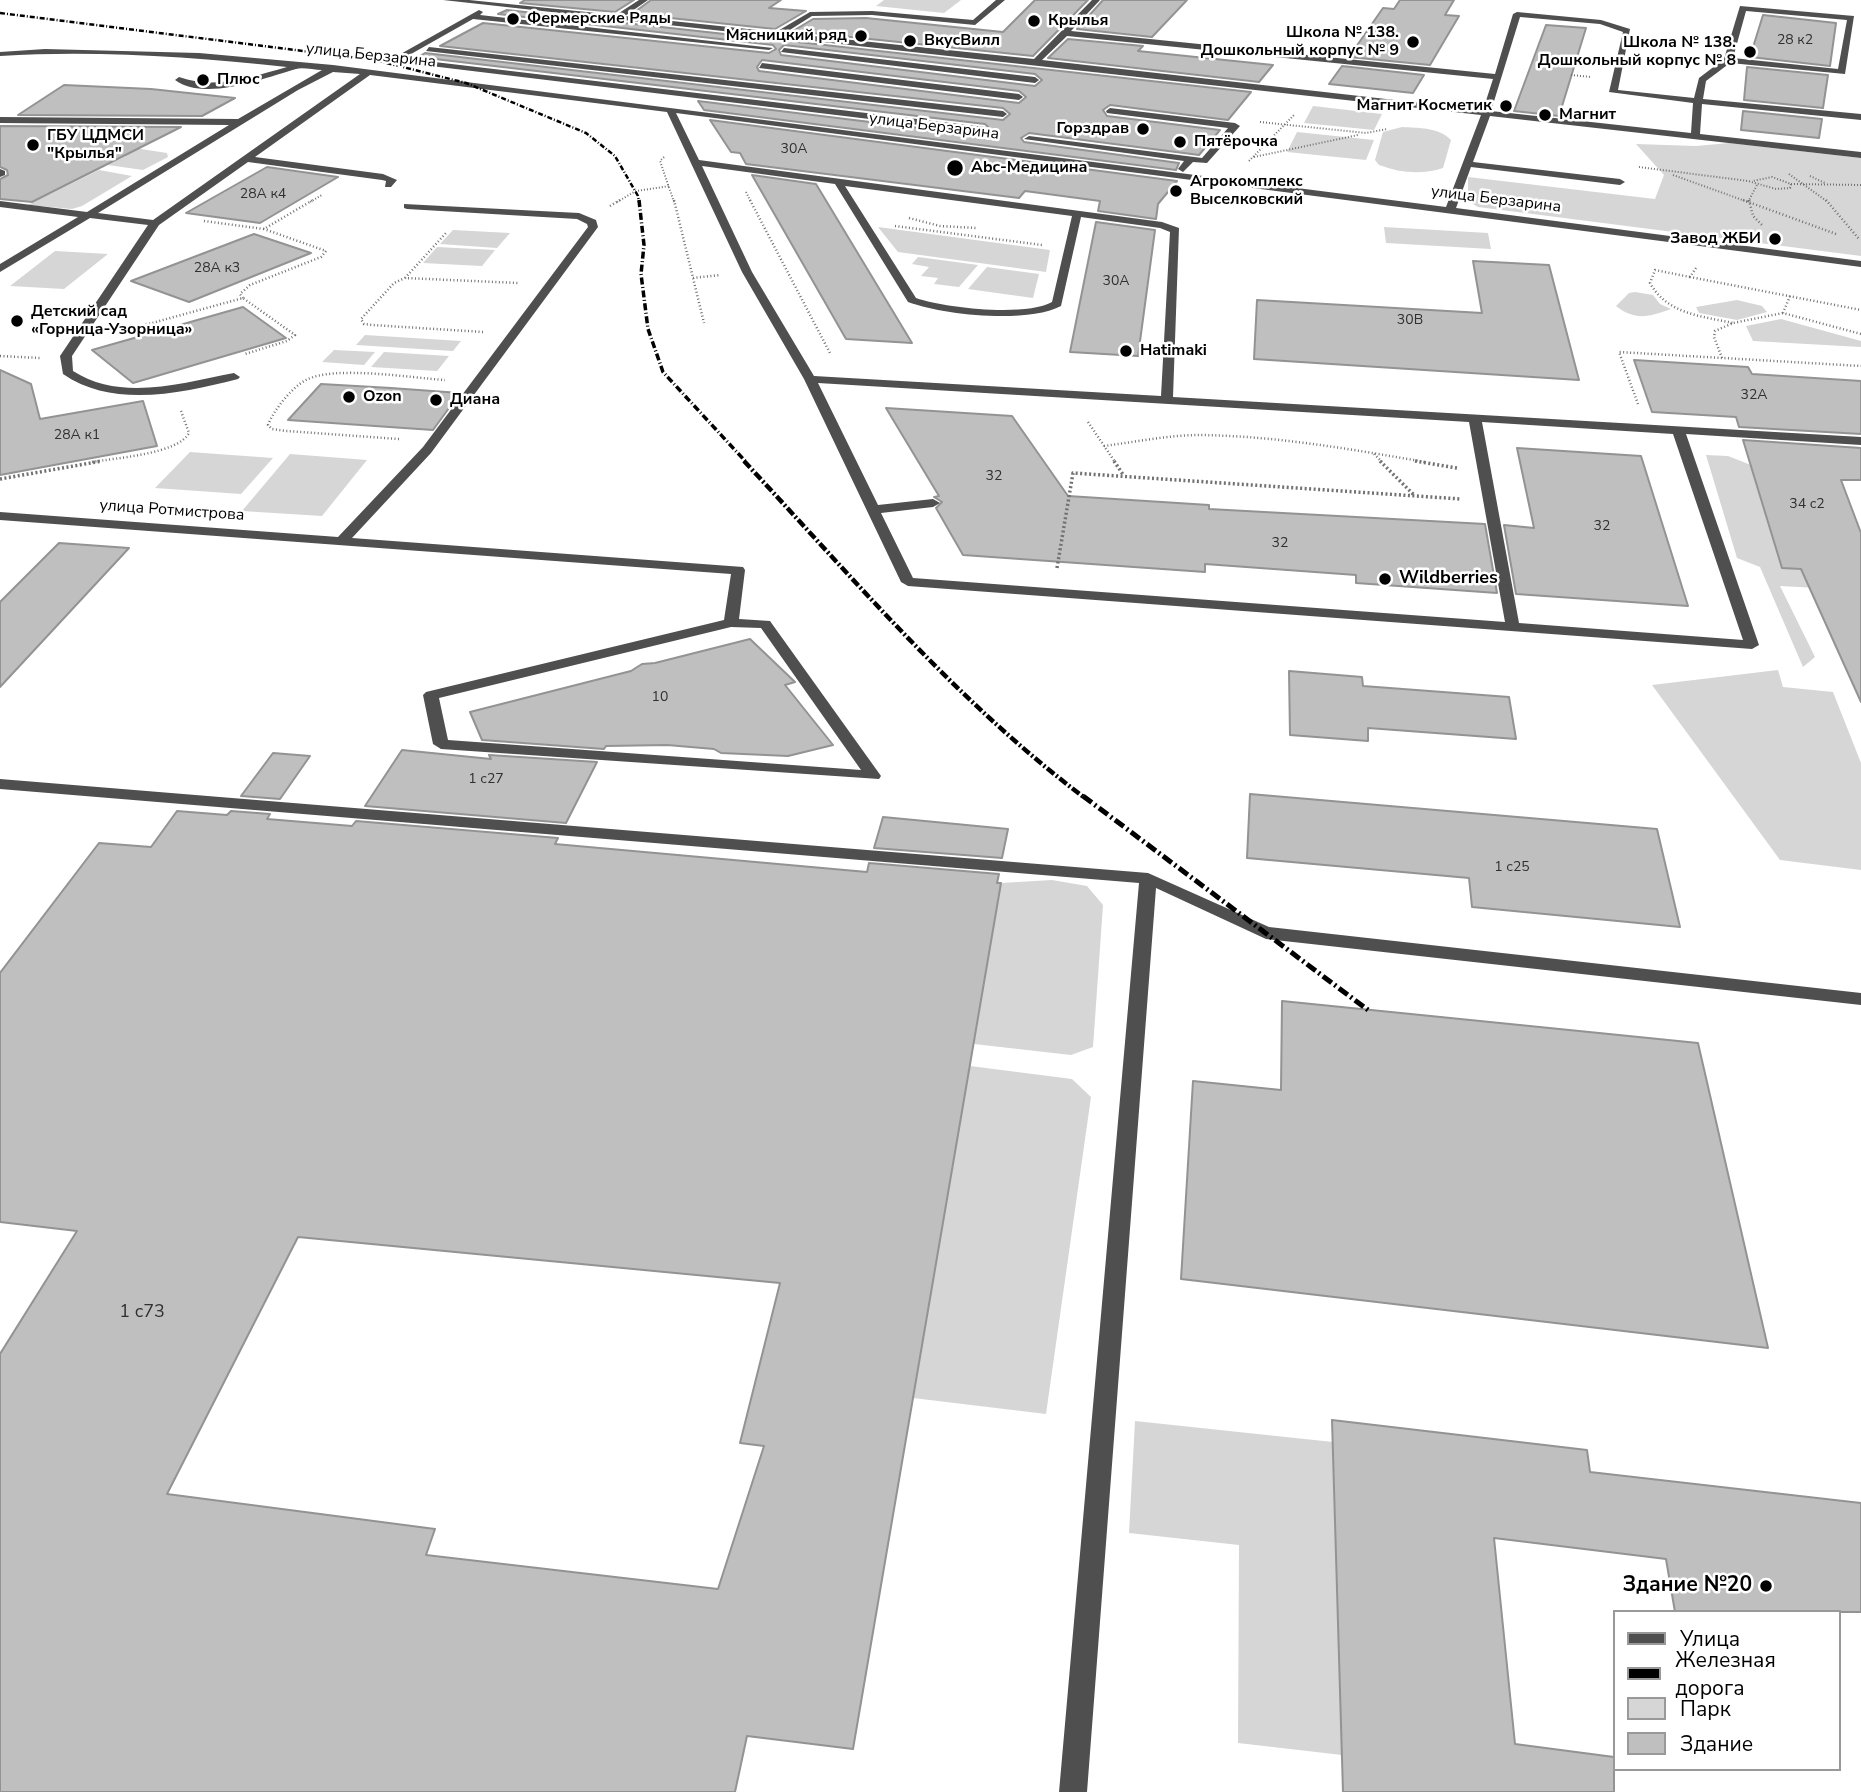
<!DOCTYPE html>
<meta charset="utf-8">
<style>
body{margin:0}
#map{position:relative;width:1861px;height:1792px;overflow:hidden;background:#fff;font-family:"Nunito Sans",sans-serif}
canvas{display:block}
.legend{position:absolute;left:1613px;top:1610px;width:228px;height:161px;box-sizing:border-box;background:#fff;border:2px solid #999;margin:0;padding:9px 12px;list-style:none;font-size:21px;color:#000}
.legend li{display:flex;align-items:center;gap:14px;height:35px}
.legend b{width:35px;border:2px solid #999}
</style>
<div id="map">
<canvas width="1861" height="1792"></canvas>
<ul class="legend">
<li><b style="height:9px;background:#4f4f4f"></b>Улица</li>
<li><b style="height:9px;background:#000"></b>Железная дорога</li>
<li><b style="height:19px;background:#d6d6d6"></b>Парк</li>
<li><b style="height:19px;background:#bfbfbf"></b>Здание</li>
</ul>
</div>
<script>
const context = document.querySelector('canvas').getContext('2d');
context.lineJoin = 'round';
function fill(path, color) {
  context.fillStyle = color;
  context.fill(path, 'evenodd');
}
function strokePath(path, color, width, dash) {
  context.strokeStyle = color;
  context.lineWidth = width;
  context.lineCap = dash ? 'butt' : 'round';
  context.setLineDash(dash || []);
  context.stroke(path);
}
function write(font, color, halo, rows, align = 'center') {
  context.font = font + ' "Nunito Sans",sans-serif';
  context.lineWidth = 5;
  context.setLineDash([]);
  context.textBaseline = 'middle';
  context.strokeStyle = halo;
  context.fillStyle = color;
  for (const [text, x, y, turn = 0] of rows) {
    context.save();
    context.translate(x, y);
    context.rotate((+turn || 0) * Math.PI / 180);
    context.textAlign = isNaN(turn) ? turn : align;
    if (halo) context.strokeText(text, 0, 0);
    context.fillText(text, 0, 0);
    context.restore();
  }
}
const green = new Path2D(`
 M884,0H961L944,13L876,6Z
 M1313,106L1382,114L1374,130L1304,123Z
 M1402,127C1418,128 1439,127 1451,140L1443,168C1422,175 1400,173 1379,165L1375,160L1383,132Z
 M1297,132L1374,140L1366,160L1287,152Z
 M56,136L167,153L168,157L143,170L108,165L126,156L41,143Z
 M1729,143L1861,158V256L1478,207L1468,201V177L1655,199L1664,175L1636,144L1696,146Z
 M99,170L132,176L82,206L72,209L28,205Z
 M878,227L1050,250L1046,272L898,252Z
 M1384,227L1488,233L1491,249L1386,243Z
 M453,230L510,233L497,248L440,244Z
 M437,247L495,250L482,266L423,263Z
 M55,251L108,254L64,289L10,286Z
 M918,257L978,265L959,287L934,284L938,278L921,276L929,267L912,264Z
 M987,267L1039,274L1033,298L968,289Z
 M1635,292L1653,295L1660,304L1671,309C1649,317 1635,321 1616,306L1629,293Z
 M1737,300L1762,306L1767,312L1737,320L1699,313L1696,307Z
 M1781,319L1861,341V347L1753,341L1746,326Z
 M365,335L461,341L453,351L356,345Z
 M334,350L375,352L364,365L322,362Z
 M384,352L449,356L437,371L371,367Z
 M190,452L273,458L241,494L155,488Z
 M290,454L367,460L322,516L242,511Z
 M1706,455L1728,456L1751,465L1782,568L1861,575L1836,589L1780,586L1815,657L1803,667L1760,567L1737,558Z
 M1778,670L1783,687L1833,692L1861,763V870L1780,860L1652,685Z
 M1052,880L1087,886L1103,905L1093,1047L1071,1055L974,1044L1001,883Z
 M970,1066L1072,1079L1091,1097L1046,1414L913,1398Z
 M1135,1421L1333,1442L1342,1755L1238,1743L1239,1545L1129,1533Z`);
const building = new Path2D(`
 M525,0H634L615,12L520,3Z
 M651,0H781L769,8L806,11L775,29L632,14Z
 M1035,0H1088L1033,56L793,31L813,19L866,18L1003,32Z
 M1103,0H1187L1152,37L1077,29Z
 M1400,0H1454L1445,15L1459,16L1430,65L1349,57L1383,8L1394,9Z
 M507,10L1251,92L1228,120L1110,105L1103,110L1107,116L1220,130L1199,155L1029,133L1021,138L1024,142L1179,163L1176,170L704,110L698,101L985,136L992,131L985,124L418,57L425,53L1003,120L1010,114L1003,108L440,46L483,23L769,53L776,49L773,45L498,14ZM784,45L1035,74L1042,80L1035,86L781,55L779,50ZM762,60L1019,91L1026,97L1019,103L759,71L757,67Z
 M1763,15L1836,23L1830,66L1750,57Z
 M1546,25L1586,28L1559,116L1514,111Z
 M1068,39L1143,46L1138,51L1273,65L1259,82L1048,58Z
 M1342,66L1424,75L1413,93L1329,84Z
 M1747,67L1828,75L1823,108L1744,100Z
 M64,85L151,89L235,98L202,116L18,115Z
 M1743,111L1822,119L1819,138L1741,130Z
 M710,120L1177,181L1158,204L1156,219L1098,211L1100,201L1025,191L1019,198L746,164L740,153L731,152Z
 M0,126L181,127L32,202L0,199V179L8,175L7,170L0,167Z
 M267,167L338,177L260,223L186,213Z
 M752,175L816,184L912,343L846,339Z
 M1096,222L1155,230L1138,356L1070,352Z
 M254,234L311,253L189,302L131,281Z
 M1473,261L1549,265L1579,380L1254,359L1257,300L1482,313Z
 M243,307L286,338L133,383L92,350Z
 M1634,360L1748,367L1752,374L1861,381V434L1739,427L1736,417L1652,412Z
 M0,370L31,384L40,419L143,401L157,446L0,475Z
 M321,384L391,388L460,393L433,430L288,420Z
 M886,408L1012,416L1068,496L1209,505V509L1485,524L1497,593L1356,583V575L1205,564V572L963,555L936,508L942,502L934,497L939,496Z
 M1743,440L1861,448V480H1841L1861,533V702L1801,569L1782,568Z
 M1517,448L1641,456L1688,606L1516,594L1504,525L1534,528Z
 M59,543L129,548L0,687V602Z
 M750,639L795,682L785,685L833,745L788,756L721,753L714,749L667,745L606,746L604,749L482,740L470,712L631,671L642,664L655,663Z
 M1289,671L1362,677L1363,686L1509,697L1516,739L1368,728V741L1290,735Z
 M402,750L491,759L489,755L597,762L566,823L365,806Z
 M273,753L310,756L280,799L241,796Z
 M1250,794L1657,829L1680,927L1472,907L1469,878L1247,858Z
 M177,811L227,815L231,811L270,814L267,819L352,826L356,821L558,838L555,844L867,872L869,863L999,874L997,883H1001L853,1749L747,1736L735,1792H0V1354L77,1231L0,1222V973L99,843L151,847ZM298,1237L780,1283L740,1443L764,1446L718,1589L426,1555L435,1529L167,1494Z
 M883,817L1008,829L1002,858L874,848Z
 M1282,1001L1698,1043L1768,1348L1181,1279L1193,1081L1281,1090Z
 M1332,1420L1587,1450L1590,1472L1861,1503V1612H1675L1666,1559L1494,1538L1515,1744L1614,1757V1792H1343Z`);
const pathFar2 = new Path2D(`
 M1576,59L1597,60
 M1571,75L1591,77
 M1260,122L1366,133L1387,129
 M664,157L660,161L674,202
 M1254,157L1358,135
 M1249,161L1294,115
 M1639,167L1748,181L1776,189L1790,188L1791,184L1772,177L1753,181
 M1789,174L1828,202
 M1673,175L1748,202
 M1810,176L1825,183
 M1791,184L1861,185
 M746,192L751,202
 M310,202L322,195
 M617,202L636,191L670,186
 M1748,202L1757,185`);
const pathFar1 = new Path2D(`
 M674,200L704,323
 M750,200L831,355
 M1743,200L1836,234
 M1749,200L1753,216L1763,226
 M1826,200L1859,239
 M610,206L620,200
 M909,218L940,226L976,228
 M204,221L264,229L313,200
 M895,226L1042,245
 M1696,268L1690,277L1861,310
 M1690,277L1655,270L1650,283C1667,314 1701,316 1733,323
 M405,278L446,233
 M693,278L720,275
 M1790,296L1783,313L1861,334
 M243,298L240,294L250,285L321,257L326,251L264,229
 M483,332L372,325L364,324L361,319L394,283L405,278L518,283
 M112,334L243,298L295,335L287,341L245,354
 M0,356L40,358
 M1722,358L1714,337L1715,331L1733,323L1783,313
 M1638,404L1619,352L1861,366
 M1088,422L1115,462
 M399,439L286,431L272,429L268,425C274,410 291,388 306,380C334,365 412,378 445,380
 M1104,446C1135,442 1169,435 1200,435C1276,436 1350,449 1425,462
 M1374,454L1382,462
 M92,462C115,458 178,454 189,433L181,411`);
const path = new Path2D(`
 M1114,461L1124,476
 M1380,461L1414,495
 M1415,461L1457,468
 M0,479L102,461
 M1057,568L1073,473L1461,499`);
const minor = new Path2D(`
 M443,0H469L616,15L639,0H648L625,16L776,32L810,12L872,11L973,20L996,0H1005L975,25L872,15L812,16L785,33L1034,59L1092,0H1100L1071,31L1495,74L1513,14L1517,12L1601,20L1630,29L1618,90L1694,98L1699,78L1724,59L1740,6L1854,16L1845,74L1730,63L1706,81L1703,99L1861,114V120L1702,104L1700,134L1861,152V158L1490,116L1473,162L1620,179L1625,182L1620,185L1471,167L1456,208L1861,261V267L676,113L699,160L1162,222L1179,228L1173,397L1861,437V445L1686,434L1759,645L1752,649L908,586L901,582L804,379L742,272L667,112L370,75L255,157L383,174L397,180L391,187H385L386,181L382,180L248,162L159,225L72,356L73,371C121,402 182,383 234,373L240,377L238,379C182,393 114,409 63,374L60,356L148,225L90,218L0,272V264L78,217L0,207V201L87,212L229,125L0,123V117L238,119L322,70C314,70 302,67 296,69C264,78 205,102 175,80L179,77C216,90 251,77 287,67C192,57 96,50 0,56V52L45,49L199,53L333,65L1446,207L1481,115ZM1746,11L1847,20L1838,69L1733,58ZM1520,17L1600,24L1623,32L1609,92L1693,103L1691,133L1491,111ZM1067,36L1493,79L1483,110L1042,60ZM333,72L360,74L153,220L98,213L298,90ZM702,166L835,184L908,302C944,315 1026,324 1061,306L1081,217L1160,228L1170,232L1161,396L814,376L752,272ZM845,186L1072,216L1052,302C1025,317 945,308 916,298ZM818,383L1469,422L1505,622L913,578L881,513L933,507L940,503L933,499L878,505ZM1482,422L1673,434L1743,640L1519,623Z
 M479,10L483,12L480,15L773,48L769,50L473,19L404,58L397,56Z
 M429,47L1003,111L1007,114L1003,117L426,51Z
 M784,48L1035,77L1039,80L1035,83L781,52Z
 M409,59L985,127L990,130L985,133L406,63Z
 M762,63L1019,94L1023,97L1019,100L759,68Z
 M1110,108L1235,123L1240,126L1207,163L1193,162L1183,172L1178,169L1184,161L1024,139L1029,136L1202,158L1228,128L1107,113L1106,111Z
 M0,169L5,171V175L0,177Z
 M404,204L579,213L596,220L598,227L431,453L352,538L743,567L745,570L739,619L770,621L881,776L879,779L441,749L433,744L423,695L426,692L724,620L731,574L0,520V512L338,537L423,447L588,227L587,224L577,219L407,209L404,208ZM731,627L761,628L861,770L448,740L439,698Z
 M0,779L1148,873L1269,927L1861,993V1005L1266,939L1156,888L1087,1792H1059L1139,883L0,789Z`);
const railFar3 = new Path2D(`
 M0,13L375,60L466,83L586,133L615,156L638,196L639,202`);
const railFar2 = new Path2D(`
 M639,200L644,245L641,274L648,329L663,372L746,462`);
const railFar1 = new Path2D(`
 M744,461C853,578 957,702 1085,798`);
const rail = new Path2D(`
 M1083,796L1368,1010`);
const markers = [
 [513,19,7,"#000"],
 [1034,21,7,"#000"],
 [861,36,7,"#000"],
 [910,41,7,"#000"],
 [1413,42,7,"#000"],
 [1750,52,7,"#000"],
 [203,80,7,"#000"],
 [1506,106,7,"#000"],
 [1545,115,7,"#000"],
 [1143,129,7,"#000"],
 [1180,142,7,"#000"],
 [33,145,7,"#000"],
 [955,168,9,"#000"],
 [1176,191,7,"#000"],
 [1775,239,7,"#000"],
 [17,321,7,"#000"],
 [1126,351,7,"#000"],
 [349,397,7,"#000"],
 [436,400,7,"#000"],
 [1385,579,7,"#000"],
 [1766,1586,7,"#000"]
];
const numberNames = [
 ["28 к2",1795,41],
 ["30А",794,150],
 ["28А к4",263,195],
 ["28А к3",217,269],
 ["30А",1116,282],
 ["30В",1410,321],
 ["32А",1754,396],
 ["28А к1",77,436],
 ["32",994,477],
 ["34 с2",1807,505],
 ["32",1602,527],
 ["32",1280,544],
 ["10",660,698],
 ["1 с27",486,780],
 ["1 с25",1512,868]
];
const farPoinames = [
 ["Фермерские Ряды",527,19],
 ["Крылья",1048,21],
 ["Школа № 138.",1399,33,"right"],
 ["Дошкольный корпус № 9",1399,51,"right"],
 ["Мясницкий ряд",847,36,"right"],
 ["ВкусВилл",924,41],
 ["Школа № 138.",1736,43,"right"],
 ["Дошкольный корпус № 8",1736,61,"right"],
 ["Плюс",217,80],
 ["Магнит Косметик",1492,106,"right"],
 ["Магнит",1559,115],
 ["Горздрав",1129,129,"right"],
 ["ГБУ ЦДМСИ",47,136],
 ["\"Крылья\"",47,154],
 ["Пятёрочка",1194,142],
 ["Abc-Медицина",971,168],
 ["Агрокомплекс",1190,182],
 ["Выселковский",1190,200],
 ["Завод ЖБИ",1761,239,"right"],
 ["Детский сад",31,312],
 ["«Горница-Узорница»",31,330],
 ["Hatimaki",1140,351],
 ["Ozon",363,397],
 ["Диана",450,400]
];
const farStreetnames = [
 ["улица Берзарина",371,56,6],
 ["улица Берзарина",934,127,7],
 ["улица Берзарина",1496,200,7],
 ["улица Ротмистрова",172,511,4]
];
const poiNames = [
 ["Wildberries",1399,579]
];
const nearNumbernames = [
 ["1 с73",142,1313]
];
const nearPoinames = [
 ["Здание №20",1752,1586]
];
fill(green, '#d6d6d6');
fill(building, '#bfbfbf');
strokePath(building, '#939393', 2);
strokePath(pathFar2, '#717171', 2, [1, 2]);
strokePath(pathFar1, '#717171', 2.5, [1, 2.5]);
strokePath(path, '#717171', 3.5, [2, 2.5]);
fill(minor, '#4f4f4f');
strokePath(railFar3, '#000', 2.5, [5, 2, 1, 2]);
strokePath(railFar2, '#000', 3.5, [7, 2.5, 1, 2.5]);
strokePath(railFar1, '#000', 4.5, [9, 2.5, 2, 2.5]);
strokePath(rail, '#000', 5, [11, 3.5, 2, 3.5]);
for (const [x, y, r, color] of markers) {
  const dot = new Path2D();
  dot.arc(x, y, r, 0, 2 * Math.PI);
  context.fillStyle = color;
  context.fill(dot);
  strokePath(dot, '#fff', 2.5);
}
write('14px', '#303030', null, numberNames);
write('bold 16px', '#000', '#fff', farPoinames, 'left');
write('16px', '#000', '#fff', farStreetnames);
write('bold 18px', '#000', '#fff', poiNames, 'left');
write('18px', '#303030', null, nearNumbernames);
write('bold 21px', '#000', '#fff', nearPoinames, 'right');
</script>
